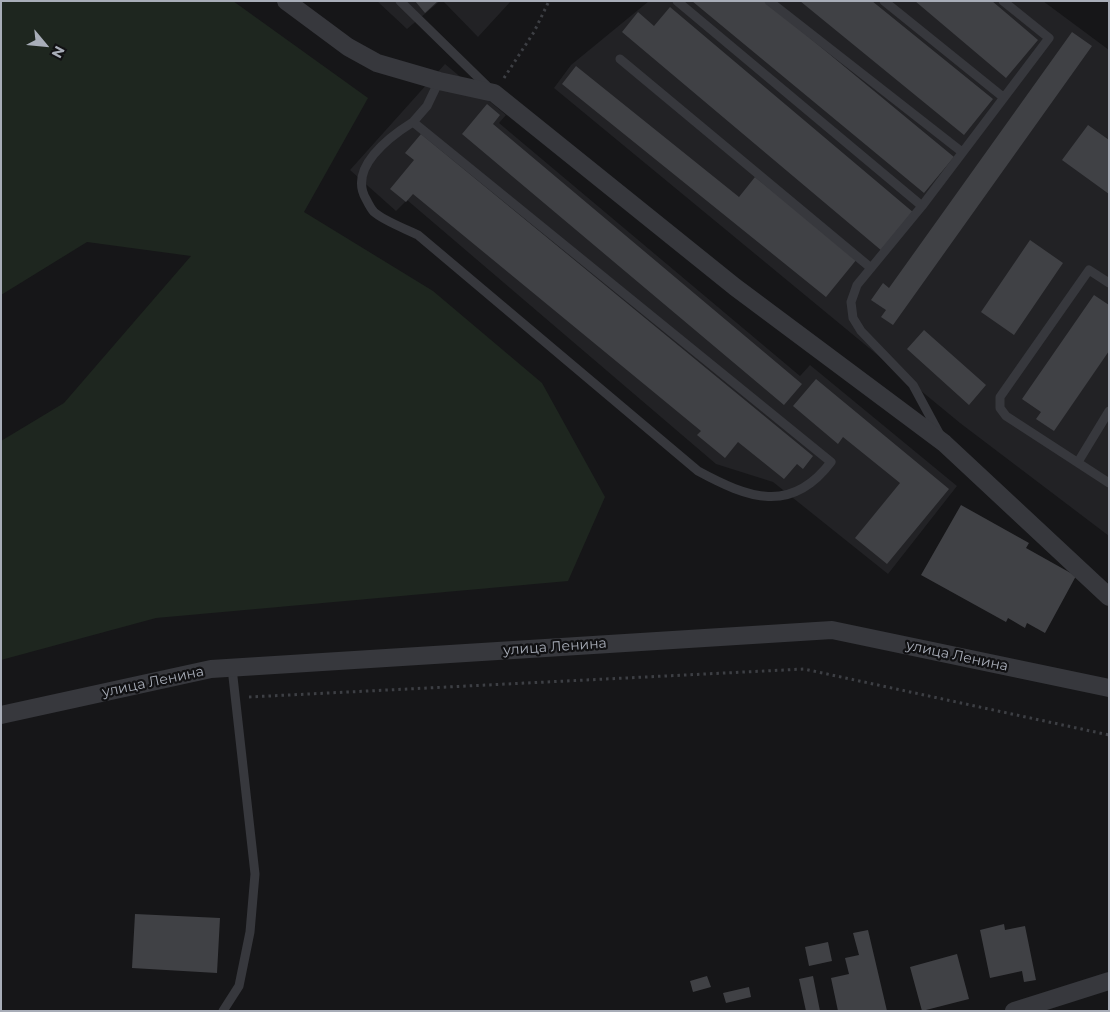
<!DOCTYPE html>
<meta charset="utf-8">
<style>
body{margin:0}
#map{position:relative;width:1110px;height:1012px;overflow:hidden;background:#161618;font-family:Montserrat,sans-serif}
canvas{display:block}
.frame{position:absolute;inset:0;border:2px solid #a8adb8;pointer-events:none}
.north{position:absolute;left:20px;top:20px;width:50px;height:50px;-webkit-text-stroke:4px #111113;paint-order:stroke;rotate:118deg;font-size:14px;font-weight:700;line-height:20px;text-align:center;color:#a8adb8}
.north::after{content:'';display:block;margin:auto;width:18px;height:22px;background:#a8adb8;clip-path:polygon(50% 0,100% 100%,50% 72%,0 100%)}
</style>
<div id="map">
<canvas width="1110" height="1012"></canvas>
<div class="frame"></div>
<div class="north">N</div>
</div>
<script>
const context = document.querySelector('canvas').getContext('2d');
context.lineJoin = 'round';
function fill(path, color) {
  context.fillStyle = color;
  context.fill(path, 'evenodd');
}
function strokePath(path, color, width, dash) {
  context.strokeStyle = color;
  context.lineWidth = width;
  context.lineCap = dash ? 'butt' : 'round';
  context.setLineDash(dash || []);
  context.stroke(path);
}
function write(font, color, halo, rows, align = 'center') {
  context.font = font + ' Montserrat,sans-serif';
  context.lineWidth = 4.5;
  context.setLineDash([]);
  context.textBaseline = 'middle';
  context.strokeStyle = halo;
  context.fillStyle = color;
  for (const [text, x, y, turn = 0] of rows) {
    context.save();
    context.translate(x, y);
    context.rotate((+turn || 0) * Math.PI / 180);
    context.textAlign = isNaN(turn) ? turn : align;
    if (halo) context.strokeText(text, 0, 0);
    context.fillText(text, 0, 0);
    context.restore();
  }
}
const built = new Path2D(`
 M377,1H440L407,29Z
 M443,1H511L478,37Z
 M649,1H1043L1109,50V536L960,423L554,88L571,65Z
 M445,64L506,115L499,123L800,376L810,365L957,486L888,574L773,482L716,464L407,200L396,211L350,170Z`);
const green = new Path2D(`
 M1,1H233L368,98L304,212L433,291L542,383L605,497L568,581L156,618L1,660V441L64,403L191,256L87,242L1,295Z`);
const building = new Path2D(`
 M415,1H438L425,13Z
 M692,1H765L954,157L924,193Z
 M800,1H872L993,99L964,135Z
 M915,1H992L1038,40L1006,78Z
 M670,7L914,213L882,251L622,32L638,12L654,26Z
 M1072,32L1092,46L893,325L881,317L886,310L871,300L883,283L889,288Z
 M576,66L739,197L755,177L857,259L826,297L562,84Z
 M487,104L500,115L493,124L802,384L784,405L462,134Z
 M1088,125L1109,140V194L1062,160Z
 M421,134L813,456L803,469L797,464L784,479L738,442L725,458L697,435L701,431L413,194L406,202L390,189L414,160L405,153Z
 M1030,240L1063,263L1014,335L981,312Z
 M1094,295L1109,305V351L1054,431L1036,419L1041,412L1022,399Z
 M924,330L986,385L969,405L907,349Z
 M816,379L949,489L887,564L855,538L900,483L843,437L838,444L793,406Z
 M961,505L1029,543L1026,548L1076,576L1045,633L1027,623L1025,628L1008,618L1006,622L921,575Z
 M135,914L220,918L217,973L132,968Z
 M1004,924L1005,930L1025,926L1036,980L1024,982L1022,971L990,978L980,930Z
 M868,930L887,1011H838L831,978L849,974L845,958L859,955L853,933Z
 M828,942L832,961L809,966L805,947Z
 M957,954L969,999L922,1011L910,967Z
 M707,976L711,987L693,992L690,981Z
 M813,976L820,1011H806L799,979Z
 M749,987L751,997L726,1003L723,993Z`);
const path = new Path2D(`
 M504,78L534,32L549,1
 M249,697L804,669L1109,735`);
const service = new Path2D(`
 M400,1L490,89
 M677,1L922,206
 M769,1L962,152
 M884,1L1003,97
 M620,59L871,268
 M413,122C389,137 348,168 366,199C368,203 371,209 374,212C384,221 406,229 418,235L698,471C748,498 791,515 831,462L413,122L427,106L439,81
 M1109,283L1089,270L1000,397V408L1006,416L1109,483
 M940,435L913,385L861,331L853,318L851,302L857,285L922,206L1049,38L1003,1
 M1078,462L1109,411
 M223,1011L239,986L250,932L255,874L232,668`);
const minor = new Path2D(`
 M286,1L348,47L377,63L439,81L494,93L735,287L944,443L1109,597
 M1,715L211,669L832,630L1109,688
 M1014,1011L1109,981`);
const streetNames = [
 ["улица Ленина",555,647,-4],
 ["улица Ленина",957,656,12],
 ["улица Ленина",153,682,-12]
];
fill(built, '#222225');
fill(green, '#1e261f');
fill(building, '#404145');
strokePath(path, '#3d3f44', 3, [2.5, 4]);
strokePath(service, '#37383d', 9);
strokePath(minor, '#37383d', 18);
write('14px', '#a8adb8', '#111113', streetNames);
</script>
